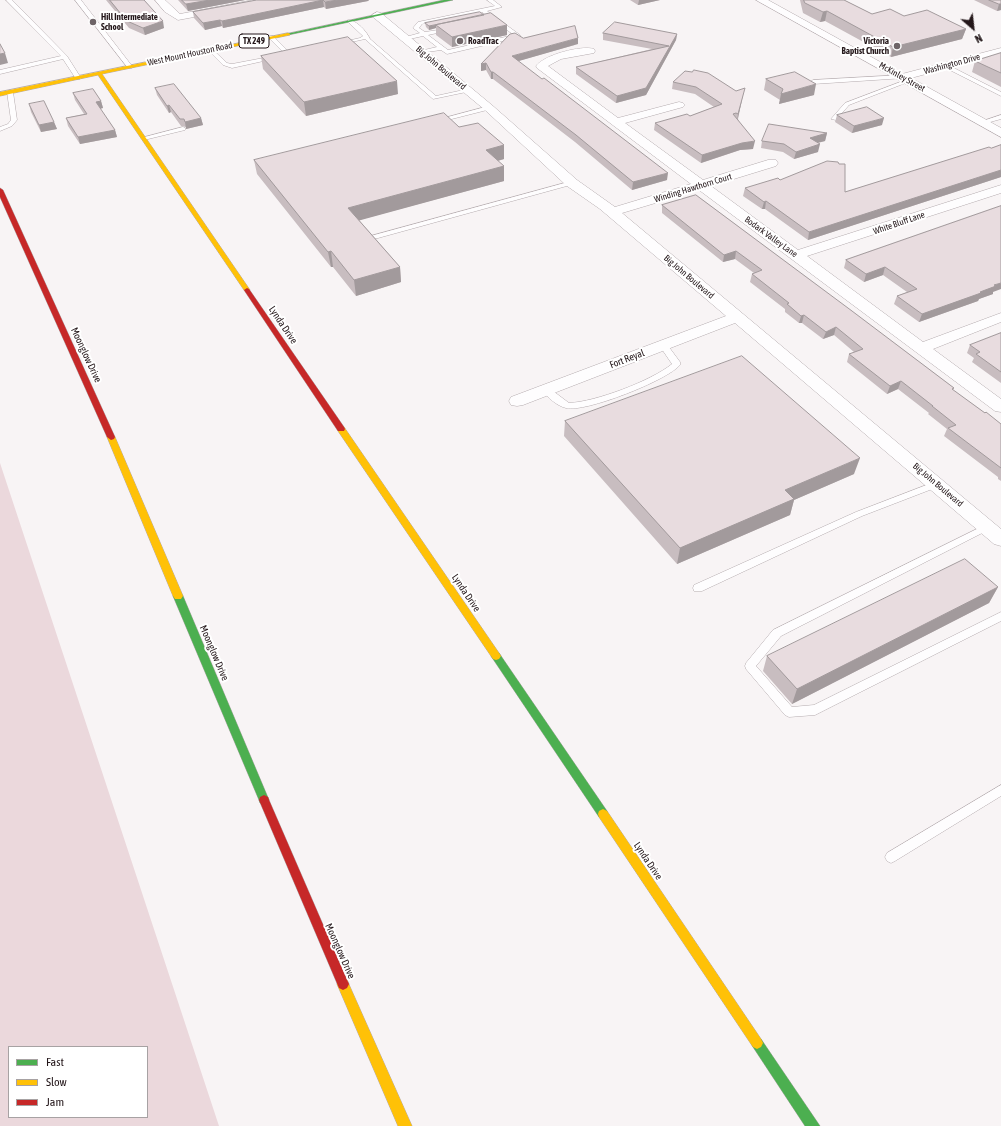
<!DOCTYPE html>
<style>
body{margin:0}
#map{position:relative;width:1001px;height:1126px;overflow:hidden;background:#f8f4f5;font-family:"Asap Condensed",sans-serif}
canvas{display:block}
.legend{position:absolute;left:8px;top:1046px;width:140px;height:72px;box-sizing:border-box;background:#fff;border:1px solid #a7a2a3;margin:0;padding:5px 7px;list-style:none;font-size:12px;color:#24171a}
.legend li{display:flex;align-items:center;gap:8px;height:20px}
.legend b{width:20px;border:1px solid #a7a2a3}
.north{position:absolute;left:953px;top:8px;width:40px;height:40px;-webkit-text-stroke:3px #fff;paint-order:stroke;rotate:152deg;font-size:11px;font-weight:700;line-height:16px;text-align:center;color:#24171a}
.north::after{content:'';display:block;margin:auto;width:14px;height:18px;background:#24171a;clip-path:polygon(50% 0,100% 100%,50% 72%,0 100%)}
</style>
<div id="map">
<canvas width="1001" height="1126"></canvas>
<ul class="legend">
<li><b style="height:5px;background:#4caf50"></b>Fast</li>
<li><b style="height:5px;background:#ffc107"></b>Slow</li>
<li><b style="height:5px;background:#c62828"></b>Jam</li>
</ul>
<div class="north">N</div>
</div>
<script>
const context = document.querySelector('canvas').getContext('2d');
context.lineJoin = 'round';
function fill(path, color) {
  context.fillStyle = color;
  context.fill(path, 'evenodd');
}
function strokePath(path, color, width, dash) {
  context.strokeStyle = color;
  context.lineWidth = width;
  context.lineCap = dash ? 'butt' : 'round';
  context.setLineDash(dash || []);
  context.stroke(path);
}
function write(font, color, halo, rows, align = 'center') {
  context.font = font + ' "Asap Condensed",sans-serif';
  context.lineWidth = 4;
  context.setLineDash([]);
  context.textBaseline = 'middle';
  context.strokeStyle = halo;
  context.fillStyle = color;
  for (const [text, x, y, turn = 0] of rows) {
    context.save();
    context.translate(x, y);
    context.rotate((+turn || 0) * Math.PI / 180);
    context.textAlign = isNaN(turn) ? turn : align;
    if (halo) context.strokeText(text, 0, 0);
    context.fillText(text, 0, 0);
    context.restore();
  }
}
const green = new Path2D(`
 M0,463L219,1126H0ZM9,1047H147V1117H9Z`);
const lane = new Path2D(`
 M6,0H12L67,56L81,78L80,79H76L63,59L0,74V70L61,56Z
 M75,0H81L132,66V68H128Z
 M487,0H493L502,7L487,11L520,35V37L447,54L441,50L420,53V51L437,47L423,36L405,40L402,38L420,33L413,28L418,22L495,6ZM482,12L514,35L448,50L428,35L451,30V28L425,32L419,28L422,24Z
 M348,20C357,20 367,32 370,39L436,96L468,89L471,91L433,99L365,39L338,45V43L360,38L363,36L348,22Z
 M269,36H273L291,54V56H287L269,38Z
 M211,48L227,63L232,64L274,56L277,58L232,68L223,65L208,50Z
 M946,64L1001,92V96L944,67L943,66Z
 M903,75L906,77L905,78L813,84L810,82L813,80Z
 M903,81L908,82L849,105L836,120L831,119L845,103Z
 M10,90L13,92L17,120L12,126L0,131V127L8,124L11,120L7,92Z
 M489,106L491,107V109L436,123L433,121Z
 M1001,115V119L983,124L980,122Z
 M183,127L185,128V130L144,140L141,138Z
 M572,181L574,182V184L378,238H372L371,236Z
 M660,343H666L680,362V365C668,380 585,413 566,408C557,406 547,397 542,390L546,387L549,388L569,403C595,402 651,381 672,364L659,345Z
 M937,481L940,482L942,484L940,486L862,516L702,591H694L693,588L694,585L856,512Z
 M987,524L990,525L992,527L990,529L781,636L756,666L792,707L814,705L1001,612V621L815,715L789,717L785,715L746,669L745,666L746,663L773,630Z
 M1001,785V796L895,861L891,863L887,861L885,857L887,853Z`);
const street = new Path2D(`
 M155,0H165L180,14L253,0H274L269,3L178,20L165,12Z
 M756,0H768L902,74L1001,48V54L911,78L1001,128V137Z
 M377,12L381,13L493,106L577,180L615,207L691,184L537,68L536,66C544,55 581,45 594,49L595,51L594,53L561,59L548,66L618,118L679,102L683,103L685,105L683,107L625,123L703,180L768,160H776L778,163L776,166L711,186L798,250L1001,185V193L807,256L923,342L1001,313V322L933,349L1001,399V412L995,411L699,190L622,213L1001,529V546L994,544L735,323L523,405L517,406L511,405L509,401L511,397L726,316L600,209L567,186L485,110L373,17L372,15Z`);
const fast = new Path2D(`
 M444,0H453L288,35L286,34Z
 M178,592L181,593L183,596L269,800L268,803L264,805L260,803L259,800L173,596L175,593Z
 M496,652L499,653L607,811L608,814L607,817L603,819L599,817L493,659L491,656L493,653Z
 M757,1037L761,1039L820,1126H805L753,1047L751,1043L753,1039Z`);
const slow = new Path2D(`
 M288,33L290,34V35L102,74L250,290L247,292L244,290L98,75L0,96V92Z
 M341,426L344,427L499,653L501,656L499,659L496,660L493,659L338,431L337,429L338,427Z
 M111,434L115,437L183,596L181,599H175L173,596L107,437Z
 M603,809L607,811L761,1039L763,1043L761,1047L757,1049L753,1047L599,817L598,814L599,811Z
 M343,978L347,980L412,1126H398L337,984L339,980Z`);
const jam = new Path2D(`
 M0,188L3,190L115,437L114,439L111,440L107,437L0,197Z
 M247,288L249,289L344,427L345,429L344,431H338L244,290Z
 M264,795L268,797L269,800L347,980L349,984L347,988L343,990L339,988L259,800L260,797Z`);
const wall = new Path2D(`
 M106,0H144L164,28L145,35L129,28Z
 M178,0H245L188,11Z
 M257,0H369L368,1L326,9L324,7L223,28L222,26L205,30L194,18L193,12Z
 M630,0H660L638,5Z
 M800,0H844L872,14L904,16L966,29L962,39L891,57L825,21L820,22L803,13Z
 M974,0H1001V10L997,11Z
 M425,23L507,35L452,47L436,35V28L429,30L426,27Z
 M603,33L677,34L676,40L646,95L616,103L576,74V67L652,49L603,40Z
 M578,44L518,61L667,180L632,190L575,142L493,79H491L486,70L481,71V64Z
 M1001,53V87L972,72L975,61Z
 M261,56L398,94L306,116L263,69Z
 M766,79L814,95L779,104L780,100L764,90Z
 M673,82L743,95L738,119L753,149L740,150L701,163L654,130L655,123L690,116L714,107L695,94L672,89Z
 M155,88L201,118L203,125L186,129V127L181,126L171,112L169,113L157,95Z
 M73,93L101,101L103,108L100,109L115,130L117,137L80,144L68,126L66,118L84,114L75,100Z
 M29,104L54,122L57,129L41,132L31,112Z
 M837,115L882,125L852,133L835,122Z
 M459,127L504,145V159L498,161L504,166V181L359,220L400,267L401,282L356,296L333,267H331L257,174L254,160Z
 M827,133L825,141L818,143V152L794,159L783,152L761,148L762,141Z
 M1001,145V177L808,240L765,209H762L743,196L745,188L780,180L839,164L845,192Z
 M696,195L954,388L953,390L985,413L1001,424V481L998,479V477L944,436L947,429L928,414L929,413L898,389L887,394L847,362L849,354L854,352L834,335L823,339L802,323H799L785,312V309L750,282L752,274L754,273L735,259L723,262L662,213V205Z
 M1001,206L993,292V294L979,299L978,301L919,322L894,304L897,296L907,292L883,275L864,282L844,268L846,260Z
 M1001,333V383L972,362L974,358L967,353L970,345Z
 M565,421L854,474L794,500L790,515L677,564L564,436Z
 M998,587L989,603L792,704L763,671L767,656Z`);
const shadedWall = new Path2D(`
 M210,0H245L188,11L186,4Z
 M323,0L324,7L223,28L222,21Z
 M338,0H369L368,1L326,9L325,2Z
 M639,0H660L638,5Z
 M999,4H1001V10L997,11Z
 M827,11L825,21L820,22L823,12Z
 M220,20L222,26L205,30L203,23Z
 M163,21L164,28L145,35L143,28Z
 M436,25V28L429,30V26Z
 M507,25V35L452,47V37Z
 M966,29L962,39L891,57L893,47Z
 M677,34L676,40L646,95L616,103L617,96L646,88Z
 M578,38V44L512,63V56Z
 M5,53L8,63L0,65V54Z
 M486,63V70L481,71V64Z
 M491,72H493V79H491Z
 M397,81L398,94L306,116L304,102Z
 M816,84L814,95L779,104L781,94Z
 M745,88L743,95L737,122L738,114Z
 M101,101L103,108L98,109L96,102Z
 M169,105L171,112L169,113L167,106Z
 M201,118L203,125L186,129L185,122Z
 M884,118L882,125L852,133L854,126Z
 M54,122L57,129L41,132L39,125Z
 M115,130L117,137L80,144L78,137Z
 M827,133L825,141L808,145L810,138Z
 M755,141L753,149L740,150L701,163L702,155L742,143Z
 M820,144L818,152L794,159L796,152Z
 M504,145V159L486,164V150Z
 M504,166V181L350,223L348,208Z
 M1001,170V177L808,240L809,232Z
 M668,173L667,180L632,190L633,182Z
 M766,201L765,209H762L764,202Z
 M331,251L333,267H331L328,252Z
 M736,251L735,259L723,262L724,255Z
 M400,267L401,282L356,296L354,280Z
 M885,267L883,275L864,282L866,274Z
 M1001,283V289L993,292V294L979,299L978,301L919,322L922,314L980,292L994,285Z
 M804,315L802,323H799L801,316Z
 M836,327L834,335L823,339L826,332Z
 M901,381L898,389L887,394L890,386Z
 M860,458L854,474L794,500L790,515L677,564L680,548L785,490Z
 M998,587L989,603L792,704L797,689Z`);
const building = new Path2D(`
 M110,0H144L163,21L143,28L127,21Z
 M182,0H210L186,4Z
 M257,0H338L325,2L323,0L222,21L220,20L203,23L193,12Z
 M804,0H844L872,14L890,9L904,16L927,10L966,29L893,47L827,11L823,12L805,3Z
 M989,0H1001V4H999Z
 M480,12L484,15L429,26L425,23Z
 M491,13L507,25L452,37L436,25Z
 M615,22L677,34L646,88L617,96L576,67L669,46L603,33Z
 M575,26L578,38L512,56L542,79L544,78L668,173L633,182L576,135L493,72H491L486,63L481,64L510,34L515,33L523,38Z
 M348,37L397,81L304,102L261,56Z
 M0,44L5,53L0,54Z
 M1001,53V73L975,61Z
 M694,70L708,73L736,91L745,88L738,114L736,113L733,114L755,141L742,143L702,155L655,123L687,114L690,116L722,104L696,87L673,82L685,71L692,72Z
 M795,72L816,84L781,94L783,89L766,79Z
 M174,84L201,118L185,122L184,119H180L169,105L167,106L155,88Z
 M93,89L101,101L96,102L115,130L78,137L66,118L87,114L73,93Z
 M44,101L54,122L39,125L29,104Z
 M867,107L884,118L854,126L837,115Z
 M444,113L459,127L478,123L504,145L486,150L504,166L348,208L400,267L354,280L331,251L328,252L254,160Z
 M769,124L827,133L810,138L820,144L796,152L784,144L762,141Z
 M1001,145V170L809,232L766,201L764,202L745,188L778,178L780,180L827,161L838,162L839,164H845V192L989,147L991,148Z
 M696,195L852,311L954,388L952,389L985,413L986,412L1001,424V468L948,428L956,425L932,406H933L901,381L890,386L849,354L863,349L836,327L826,332L804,315L801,316L787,304L789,303L752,274L762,270L736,251L724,255L662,205Z
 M1001,206V283L994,285L996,286L980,292L981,293L922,314L897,296L917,289L885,267L866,274L846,260Z
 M1001,333V372L976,354L980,352L970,345Z
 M742,356L860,458L785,490L794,499L680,548L565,421Z
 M965,559L998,587L797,689L767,656Z`);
const markers = [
 [93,22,4,"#6e6467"],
 [460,41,4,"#6e6467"],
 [897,46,4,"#6e6467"]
];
const farPoinames = [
 ["Hill Intermediate",101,17],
 ["School",101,27],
 ["RoadTrac",468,41],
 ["Victoria",889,41,"right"],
 ["Baptist Church",889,51,"right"]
];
const shields = [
 [254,41,30]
];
const shieldNames = [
 ["TX 249",254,41]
];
const farStreetnames = [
 ["West Mount Houston Road",190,54,-12],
 ["Washington Drive",952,64,-15],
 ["Big John Boulevard",441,68,40],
 ["McKinley Street",902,77,29],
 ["Winding Hawthorn Court",693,188,-17],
 ["White Bluff Lane",899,223,-19],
 ["Bodark Valley Lane",771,237,36],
 ["Big John Boulevard",689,277,40],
 ["Big John Boulevard",938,485,40]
];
const streetNames = [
 ["Lynda Drive",283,325,56],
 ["Moonglow Drive",86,355,65],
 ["Fort Reyal",627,359,-21],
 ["Lynda Drive",466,593,56],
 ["Moonglow Drive",214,653,67],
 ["Lynda Drive",648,861,56],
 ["Moonglow Drive",340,951,66]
];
fill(green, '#ebd8dc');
strokePath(lane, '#b4abae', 1);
strokePath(street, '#b4abae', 1);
strokePath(fast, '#b4abae', 1);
strokePath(slow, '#b4abae', 1);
strokePath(jam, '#b4abae', 1);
fill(lane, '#fefdfe');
fill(street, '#fefdfe');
fill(fast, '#4caf50');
fill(slow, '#ffc107');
fill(jam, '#c62828');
fill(wall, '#c8bdc0');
fill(shadedWall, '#a29a9c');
fill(building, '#e8dcdf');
strokePath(building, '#a29a9c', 1);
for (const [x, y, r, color] of markers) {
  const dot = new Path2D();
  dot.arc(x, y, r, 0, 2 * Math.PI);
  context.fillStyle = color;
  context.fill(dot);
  strokePath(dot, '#fff', 1.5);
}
write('bold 9px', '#24171a', '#fff', farPoinames, 'left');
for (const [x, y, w] of shields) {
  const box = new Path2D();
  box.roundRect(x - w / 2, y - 7, w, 14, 3);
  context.fillStyle = '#fff';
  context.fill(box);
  strokePath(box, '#24171a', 1);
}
write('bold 9px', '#24171a', null, shieldNames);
write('9px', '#24171a', '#fff', farStreetnames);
write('10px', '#24171a', '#fff', streetNames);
</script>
